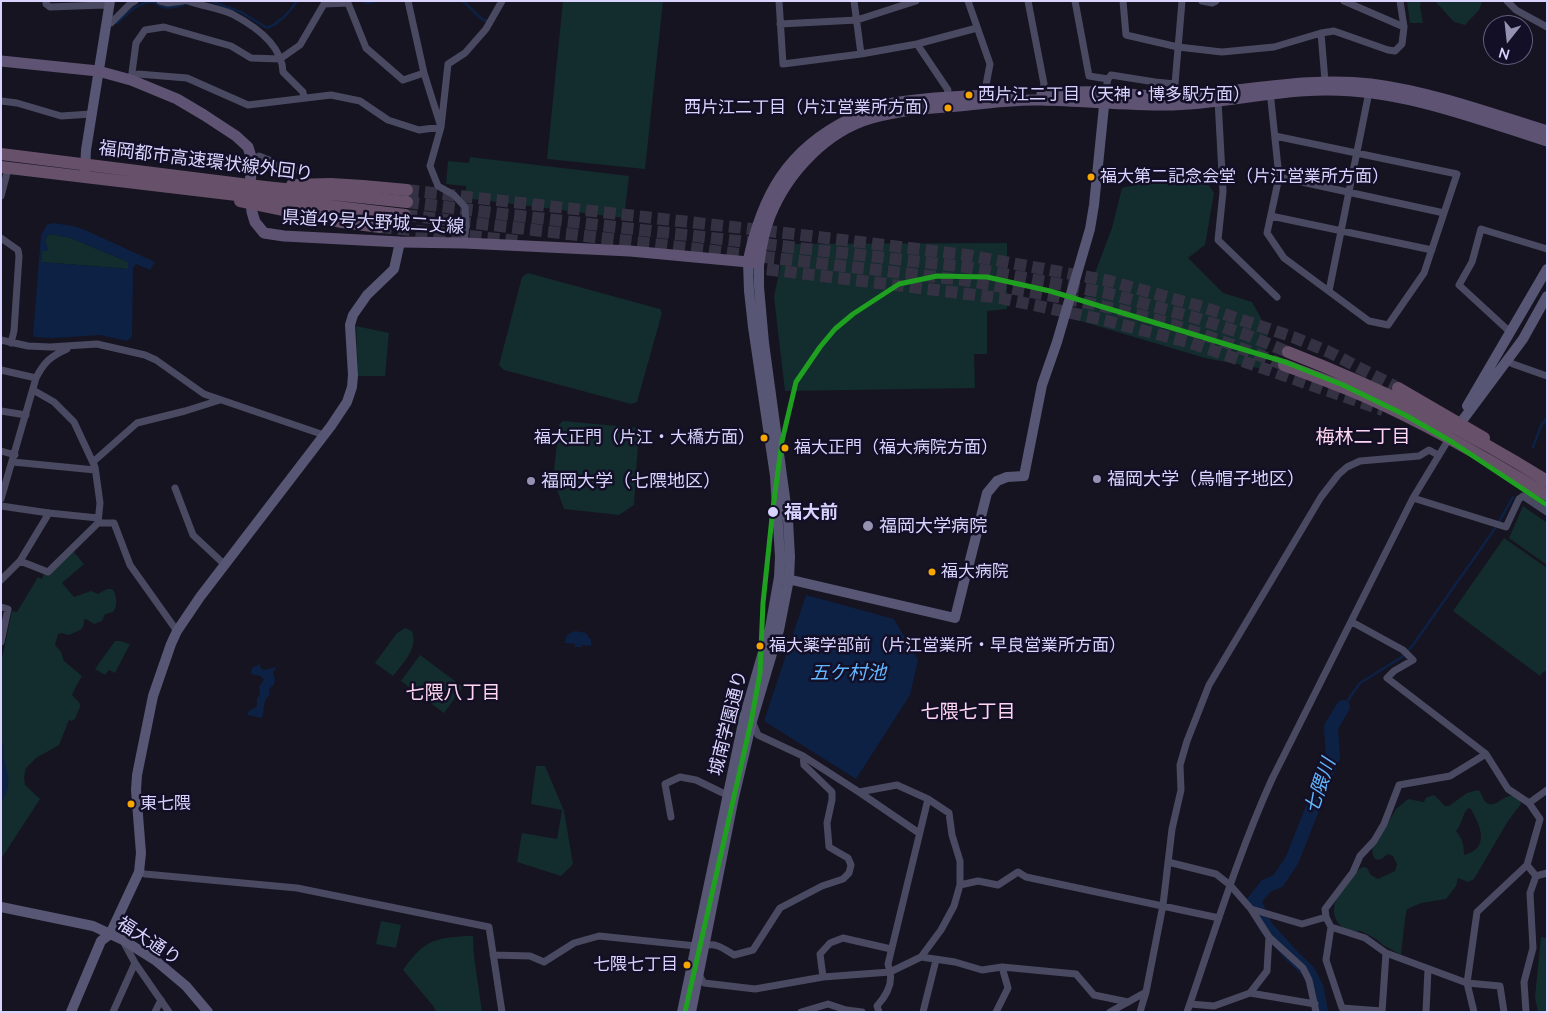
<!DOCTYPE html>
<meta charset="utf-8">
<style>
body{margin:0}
#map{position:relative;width:1548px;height:1013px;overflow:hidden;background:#161421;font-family:Lato,sans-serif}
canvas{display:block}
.frame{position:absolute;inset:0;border:2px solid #d9d4ff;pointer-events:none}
.north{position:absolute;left:1483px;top:15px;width:50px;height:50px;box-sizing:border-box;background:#130f26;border:1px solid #625e7d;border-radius:50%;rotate:196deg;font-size:14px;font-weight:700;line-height:20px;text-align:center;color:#d9d4ff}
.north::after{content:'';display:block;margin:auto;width:18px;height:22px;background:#9591b1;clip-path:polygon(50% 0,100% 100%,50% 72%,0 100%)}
</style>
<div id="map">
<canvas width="1548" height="1013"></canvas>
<div class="frame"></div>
<div class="north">N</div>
</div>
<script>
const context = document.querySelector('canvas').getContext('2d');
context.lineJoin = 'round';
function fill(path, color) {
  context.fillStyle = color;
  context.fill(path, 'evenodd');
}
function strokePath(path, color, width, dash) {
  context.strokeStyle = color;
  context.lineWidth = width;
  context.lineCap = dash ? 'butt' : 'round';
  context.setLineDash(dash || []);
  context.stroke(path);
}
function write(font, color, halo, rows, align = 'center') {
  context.font = font + ' Lato,"Noto Sans JP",sans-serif';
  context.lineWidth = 5;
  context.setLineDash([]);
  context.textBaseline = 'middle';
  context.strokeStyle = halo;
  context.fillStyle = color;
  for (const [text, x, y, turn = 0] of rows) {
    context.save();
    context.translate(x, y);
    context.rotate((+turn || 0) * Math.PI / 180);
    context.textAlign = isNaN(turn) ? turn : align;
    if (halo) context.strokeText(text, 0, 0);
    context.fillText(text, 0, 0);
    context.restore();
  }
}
const green = new Path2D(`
 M563,1H663L645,169L547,159Z
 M1407,1H1421L1420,7L1423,23H1410Z
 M1435,1H1481L1482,2L1479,10L1465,25L1454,22Z
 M470,157L629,176L624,218L465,198L466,186L446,184L448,161L469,163Z
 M1199,170L1214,193L1205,245L1188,258L1223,293L1252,302L1268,331L1263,369L1205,358L1077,320L1112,228L1122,188Z
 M51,234L71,238L128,262V269L41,262L42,250L48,251L45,241L47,236Z
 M1007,243V309L987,311V354H974L975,388L785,391L774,297L785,244Z
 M528,273L660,309L662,313L637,402L631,404L504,370L499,365L522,277Z
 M356,326L389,333L385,376H358Z
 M563,421L639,428L634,505L619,515L564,509L553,479L559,425Z
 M1523,506L1547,523V565L1509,538Z
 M1504,538L1547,568V672L1544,671L1540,676L1453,611Z
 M73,551L84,564L62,583L74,597L91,591L98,594L107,589H112C117,594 118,606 113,612L105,614L102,621L94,624L86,619L84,620C84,632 78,630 69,635L61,633L58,634L55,645L61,652L64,661L82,676C78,683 75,688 72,695C80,704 83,702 77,714C74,721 78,716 72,721L69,720L59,745L36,758L26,768L24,777L25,785L40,799L1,859V663L12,611L17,612L38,577L42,579L44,573Z
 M405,628L412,631C418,649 404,662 393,676L375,663L397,633Z
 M115,641H120L130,644L115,673L109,670L105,675L95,669Z
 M420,655L463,687L444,713L401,681Z
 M536,766H545L564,811L573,864L561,876L517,862L522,833L557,839L562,810L531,804Z
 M1478,790C1483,793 1482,800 1487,803C1495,809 1504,794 1513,796C1516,797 1518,799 1520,801L1521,804L1508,821L1474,879L1468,882L1458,878L1456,886L1446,899L1421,903L1407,909L1405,919L1401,955L1383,945L1376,939L1361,931L1348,932C1345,929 1339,925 1337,921C1326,902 1348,883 1359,869L1363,867L1367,868L1371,875L1378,879L1395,871L1397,864L1393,856L1388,854C1383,857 1382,861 1375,859L1373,856L1372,846L1385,828L1396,809L1408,799L1424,802L1426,798L1434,795L1445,806H1449L1467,793ZM1468,808L1471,809C1481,827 1490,848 1464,855C1464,846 1463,839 1456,831C1462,824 1462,815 1468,808Z
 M381,921L401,925L396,948L376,944Z
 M466,936H473L474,956L482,1012H436L434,1007L403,970C423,942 432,938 466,936Z
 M1541,937L1547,938V1012H1538L1535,997Z`);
const water = new Path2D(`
 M53,223L73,226L85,230L155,262L150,270L136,264L133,267L132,337L127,341L100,335L54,338L35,337L33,335L41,235L47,225ZM51,234L71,238L128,262V269L41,262L42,251H49L45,241L47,236Z
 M806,595L894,619L918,660L910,695L856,779L764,721Z
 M575,631L586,633L591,640V646L582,645V647H575V644L565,643L567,635Z
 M260,664V667L264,670L276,667L273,673C276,681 276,684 269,689L270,695C262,700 265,710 262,718L248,715V712L257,706V698L260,695L259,687L264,679L260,676L251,674L252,668Z
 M1,741L4,745C0,764 18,781 1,802Z`);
const stream = new Path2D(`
 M211,1L241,12L267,28C280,23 289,13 297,1
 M363,1L368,3L375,1
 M462,1C471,6 476,17 486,21
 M117,23C126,15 137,3 150,2C155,1 157,5 161,6C170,10 180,5 189,3
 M1533,447L1541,426L1547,418
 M1343,707L1360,683L1402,657L1413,645L1496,527L1513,497`);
const river = new Path2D(`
 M1321,1012L1317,989L1308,971L1292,956L1266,927L1254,901L1266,886L1278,881L1292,860L1333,757L1331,727L1343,707`);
const highwayTunnel = new Path2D(`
 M407,190L777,232L967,255L1110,281L1203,307L1293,337L1329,352L1398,388
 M407,202L494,213L965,267L1107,293L1199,319L1247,335L1288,352
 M405,215L963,280C1009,288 1056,296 1102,306C1165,320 1225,341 1284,365
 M380,227L518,241
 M749,267L1000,298L1100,319L1191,343L1383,410`);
const street = new Path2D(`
 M46,1V4L50,7L104,5L109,6
 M160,1L168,3L183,1
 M188,1C202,6 219,8 232,14C255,26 282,45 283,72L303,92L304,98
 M408,1L424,73L441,127L430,166L438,186L454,195L465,207L466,226L464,243
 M779,1L783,64L861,54L917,44L977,28
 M854,1L861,54
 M968,1L990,64L986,85V95
 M1028,1L1044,84L1041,93
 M1075,1L1089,76L1108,79
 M1123,1L1126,35L1178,47L1222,52L1274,47L1321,33L1334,31L1388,50L1395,51L1402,44L1404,27L1400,1
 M1202,1L1212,3L1216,1
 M1344,1L1404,27
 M1507,1L1516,10L1547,27
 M107,22L111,23L130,4L135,1
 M780,24L857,20L916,1
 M1321,33L1325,81
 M917,44L948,90L946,98
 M424,73L403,80L366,48L348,3L324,4L300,45L280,59L251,58L231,46L164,27L145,30L136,43L131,80L138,74L187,78L248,105L331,95L360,101L388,120L419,130L441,127L448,64L465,53L486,29L502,1
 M1270,91L1279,177L1267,233L1284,258L1369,321L1388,325L1424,273L1457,174L1275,136
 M1105,92L1108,79L1111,75L1155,82L1175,84L1182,1
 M1218,100L1223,192L1218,240L1277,297
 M1,101L17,103L61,116L91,114
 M252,160L259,156L269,160L281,169L296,170
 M1279,177L1444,213
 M1,196L7,173
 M1271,216L1432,250
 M1,238L18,250L19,256L14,331L11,343
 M1329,291L1369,92
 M1510,332L1459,285L1472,262L1481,229L1547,249
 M1,340L28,346L50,347L97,344L145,355L156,360L204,394L324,435
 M1508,361L1513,364L1547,376
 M1,370L36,378
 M33,390L54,402L74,422L95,467L100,503L98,523
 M1,411L26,415
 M1,451L15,455
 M13,462L95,470
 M93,462L137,423L185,411L220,400
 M175,488L193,535L225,565
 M1413,498L1506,527L1519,499L1523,496L1547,512
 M1,499L36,378C44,362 51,356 67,349V347
 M1,506L49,513L98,518
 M20,561L48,572L98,523H114L130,565L177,631
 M1,580L20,561L49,513
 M1,607L8,609L1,642
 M1352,622L1403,650L1413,660L1394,671L1387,678L1486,754L1508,789L1529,803
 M752,721L758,735L803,756L859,792L897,785L928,799L949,813L952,835L960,861V885
 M859,792L919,833
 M671,817L665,784L680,777L696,780L727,795
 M1168,862L1216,874L1230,885L1251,909L1269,937L1267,971L1250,993
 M139,872L145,874L297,888L489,927L502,1012
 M1536,876L1527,865L1540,819L1529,803L1547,790
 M1251,909L1302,924L1326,917L1331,927L1365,938L1386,953L1467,983L1500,986L1504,1012
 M1326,917L1325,909L1353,872L1360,856L1374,841L1384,824L1399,785L1450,776L1486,754
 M1331,927L1326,960L1342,1008L1382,1011
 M1269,937L1303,968L1309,980L1316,1012
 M123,941L135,963L169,1012
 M705,946C716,942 724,949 734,955L753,950L780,908L822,886L843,879L849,873L851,865L848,858L829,847L827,823L832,800V792L804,765L803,756
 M493,955L530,956L544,962L574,943L599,936L696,946
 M921,957L955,962L982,970L1002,967L1076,974L1094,995L1128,1002
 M699,975L704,983L755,989L823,977L890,972L888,964L928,799
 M823,977L820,954L830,943L843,938L891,949
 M1190,1004L1214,1006L1250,993L1315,1004
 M113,1012L135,963
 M155,1012L161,1000
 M801,1012L828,1004L846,1010L862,1012
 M879,1012L877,1006C886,996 893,985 890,972L921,957L941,930L954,906L960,885L978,881L998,885L1018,872L1026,877L1219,918
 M923,1012L936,960
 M996,1012L1008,988L1002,967
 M1110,1012L1146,992L1163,905L1172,829L1181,790L1180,765L1187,741L1209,685L1321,497L1338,475L1347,467L1360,461L1419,456L1429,450L1438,455
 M1140,1012L1146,992
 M1187,1012C1214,934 1238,854 1272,779L1413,498L1447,442
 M1382,1012L1386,953
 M1426,1012L1428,969
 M1474,1012L1467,983L1477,912L1527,865
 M1526,1012L1524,982L1533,948L1530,893L1536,876L1547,873`);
const secondary = new Path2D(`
 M85,171L86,150L110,1
 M1467,406L1547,269
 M1456,429L1523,339L1547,296
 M969,564L987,493L997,481L1007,477L1024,476L1042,385L1057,342L1090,229L1094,205L1105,96
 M783,578L955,618L967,570
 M1,907L93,926L123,940L155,960L186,986L208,1012
 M71,1012L101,941L110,934L139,872L141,853L136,790L137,775L153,696L171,644L177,631L200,597L331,426L347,402L352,387L353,375L350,325L353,315L367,295L394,269L400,242
 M682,1012L744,718L770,628L779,577L780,557L775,476L753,327L749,291L748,262
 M691,1012L734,797L752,721L779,630L789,579L790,557L788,520L764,343L759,287V263`);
const primary = new Path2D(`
 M1,61L98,71L131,80L177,99L204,115L236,136L248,147L252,160L250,185L252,212L255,222L264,233L284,236L400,242L464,243L630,251L759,263C761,247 764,231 770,216C787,173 826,131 872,118C900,110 929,108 959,106C986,103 1015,99 1042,100C1084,101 1125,105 1166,105C1219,105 1271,90 1324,90C1401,89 1475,118 1547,141
 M1042,93C1064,92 1085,91 1107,92C1127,93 1147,97 1167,96C1236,94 1303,76 1371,84C1432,92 1489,113 1547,131
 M748,262C762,196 787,150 850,119C866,111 882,104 900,102C937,96 976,96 1014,94`);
const highway = new Path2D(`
 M292,185L331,184L363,186L407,190
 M240,201L342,222L380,227
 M1398,388L1484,438`);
const highwayBridge = new Path2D(`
 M1,154L265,187L407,202
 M1,167L405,215
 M1288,352C1380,388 1463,428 1547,481
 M1284,365C1311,375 1339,385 1366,397C1429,425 1488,459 1547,495`);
const metro1 = new Path2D(`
 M685,1012L751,722L760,673L763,603L773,508L782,441L796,382L820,347L835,329L853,314L899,284L937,276L987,277L1050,291L1285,362L1343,385L1405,415L1452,442L1547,505`);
const markers = [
 [969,95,4.5,"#f7a600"],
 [948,108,4.5,"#f7a600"],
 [1091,177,4.5,"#f7a600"],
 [764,438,4.5,"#f7a600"],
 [785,448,4.5,"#f7a600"],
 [1097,479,5,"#9591b1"],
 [531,481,5,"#9591b1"],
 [773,512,6,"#d9d4ff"],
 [868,526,6,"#9591b1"],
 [932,572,4.5,"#f7a600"],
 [760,646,4.5,"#f7a600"],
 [131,804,4.5,"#f7a600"],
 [687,965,4.5,"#f7a600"]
];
const busNames = [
 ["西片江二丁目（天神・博多駅方面）",978,95],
 ["西片江二丁目（片江営業所方面）",939,108,"right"],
 ["福大第二記念会堂（片江営業所方面）",1100,177],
 ["福大正門（片江・大橋方面）",755,438,"right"],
 ["福大正門（福大病院方面）",794,448],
 ["福大病院",941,572],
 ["福大薬学部前（片江営業所・早良営業所方面）",769,646],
 ["東七隈",140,804],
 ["七隈七丁目",678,965,"right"]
];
const streetNames = [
 ["福岡都市高速環状線外回り",206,161,7],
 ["県道49号大野城二丈線",373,222,3],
 ["城南学園通り",728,723,-76],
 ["福大通り",149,941,33]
];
const poiNames = [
 ["福岡大学（烏帽子地区）",1107,479],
 ["福岡大学（七隈地区）",541,481],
 ["福岡大学病院",879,526]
];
const stopNames = [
 ["福大前",784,512]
];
const neighbourhoodNames = [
 ["梅林二丁目",1363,437],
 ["七隈八丁目",453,693],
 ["七隈七丁目",968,712]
];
const waterNames = [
 ["五ケ村池",848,673],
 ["七隈川",1320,786,-71]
];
fill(green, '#132c2d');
fill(water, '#0d2144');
strokePath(stream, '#0d2144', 2.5);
strokePath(river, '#0d2144', 14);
strokePath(highwayTunnel, '#333142', 12, [12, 6]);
strokePath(street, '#4a4962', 7);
strokePath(secondary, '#575674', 10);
strokePath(primary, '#5e5373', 11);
strokePath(highway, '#67516a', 12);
strokePath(highwayBridge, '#67516a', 12);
strokePath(metro1, '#20a020', 5);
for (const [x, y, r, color] of markers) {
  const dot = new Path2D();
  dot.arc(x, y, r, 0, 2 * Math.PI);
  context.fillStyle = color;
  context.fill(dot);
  strokePath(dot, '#130f26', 2);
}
write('17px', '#d9d4ff', '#130f26', busNames, 'left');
write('18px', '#d9d4ff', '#130f26', streetNames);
write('18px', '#d9d4ff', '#130f26', poiNames, 'left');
write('bold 18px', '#d9d4ff', '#130f26', stopNames, 'left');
write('19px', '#ffd6f0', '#130f26', neighbourhoodNames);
write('italic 19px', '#62b6ff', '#130f26', waterNames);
</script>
